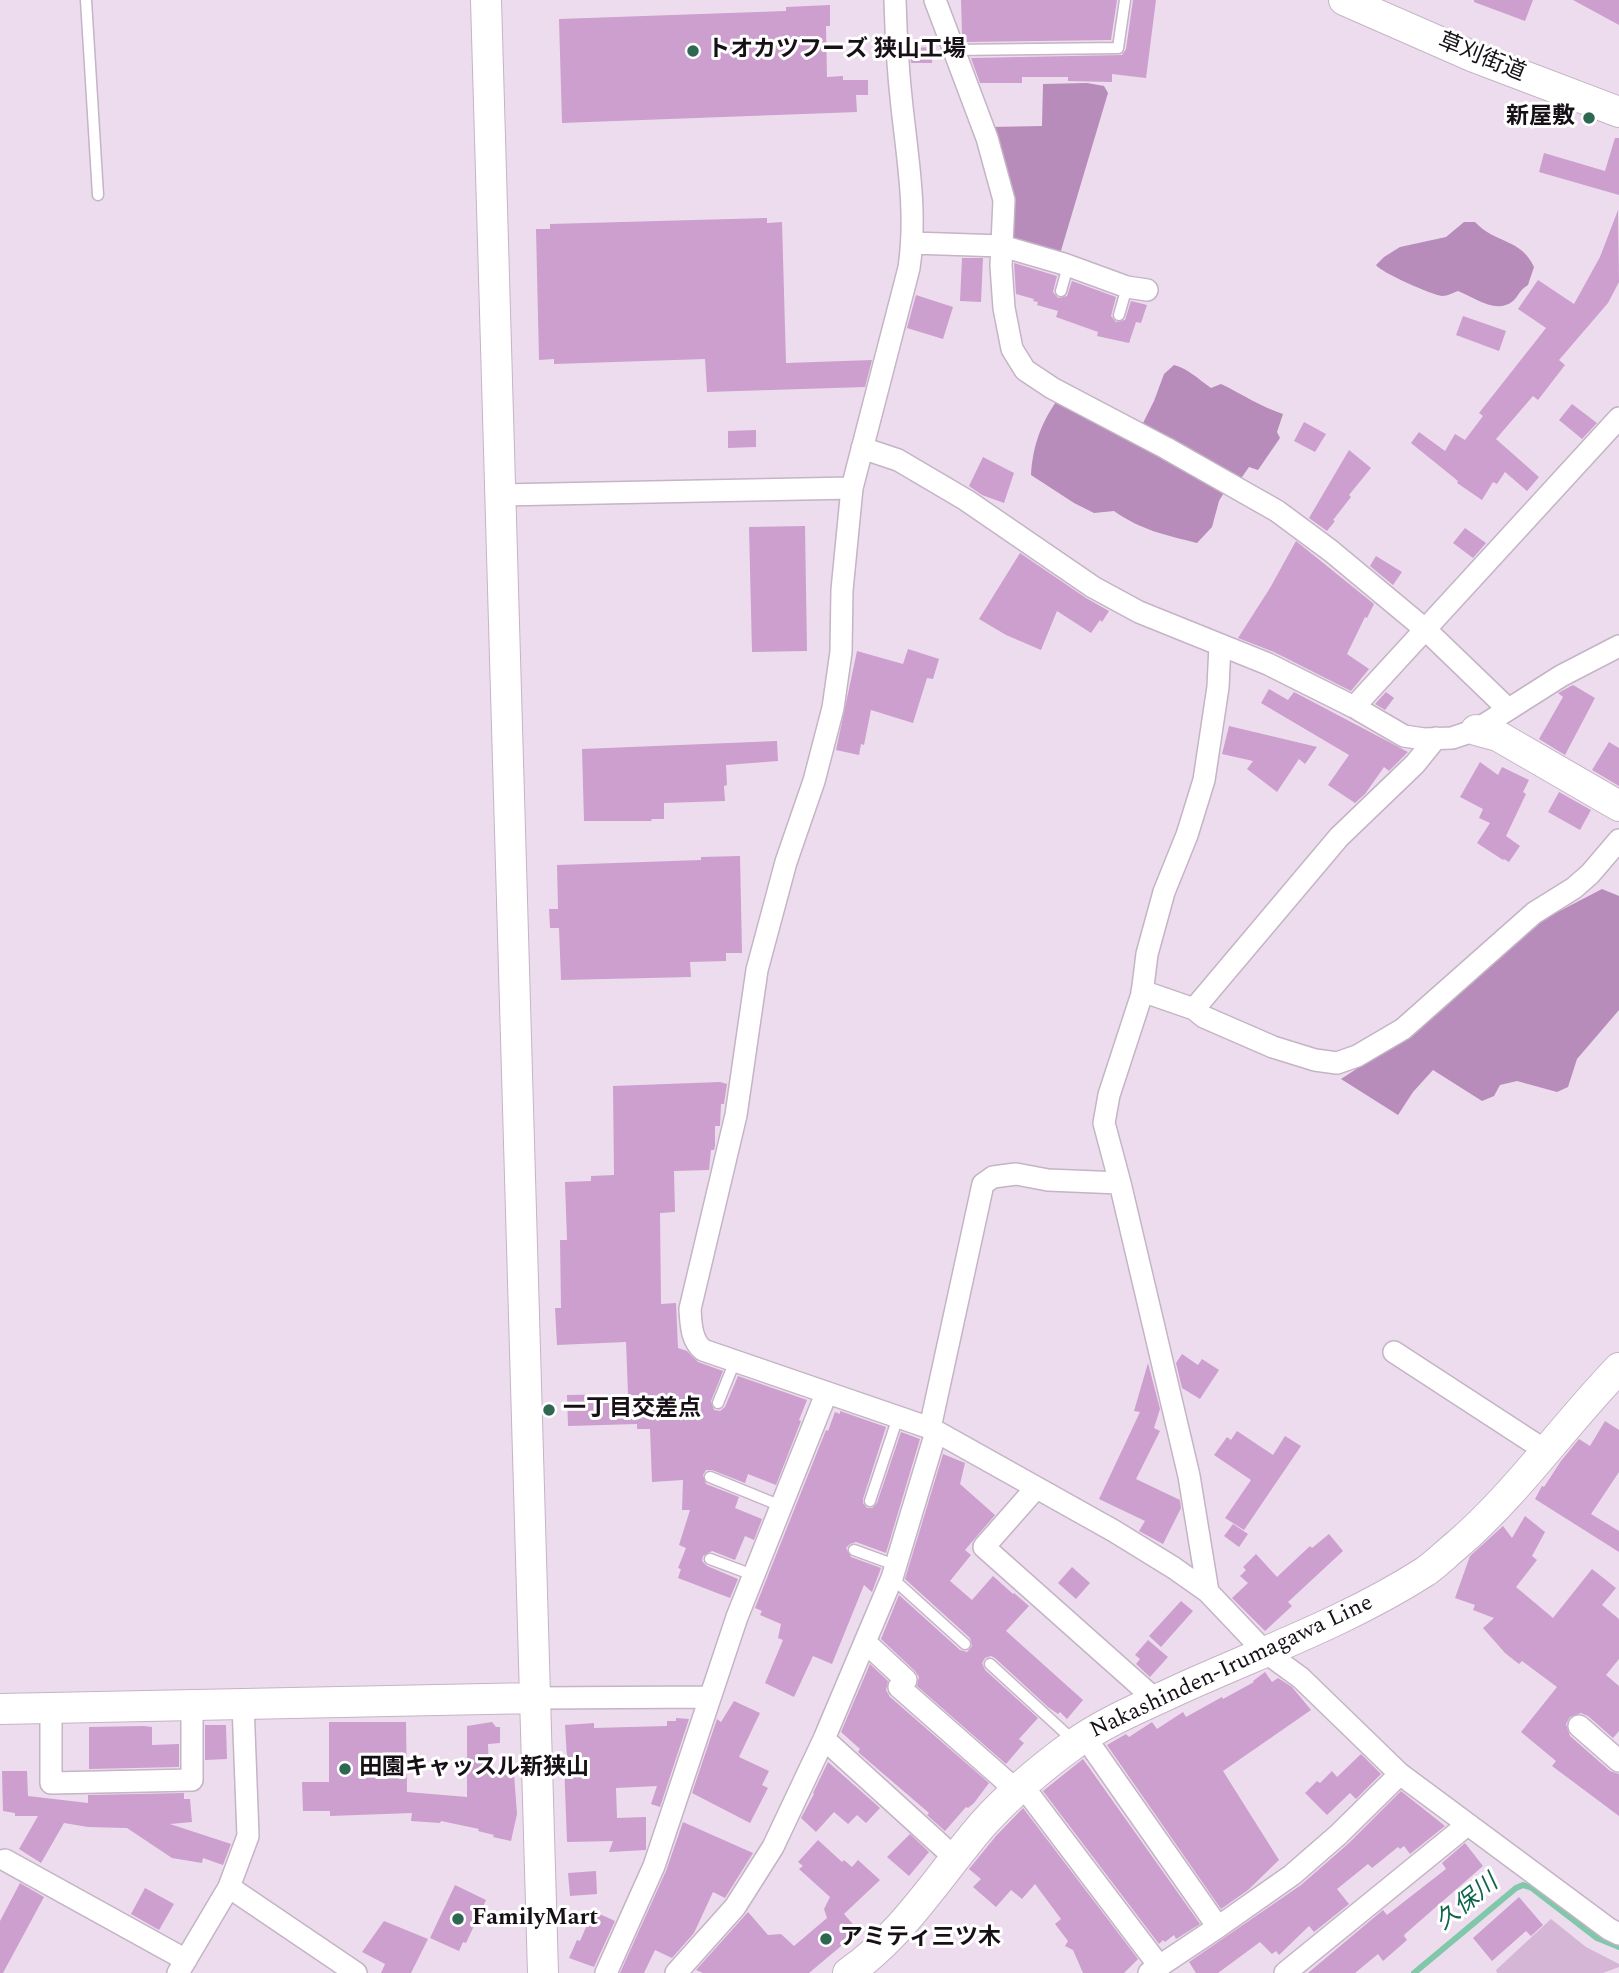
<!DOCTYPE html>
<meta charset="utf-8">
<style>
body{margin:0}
canvas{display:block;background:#eddced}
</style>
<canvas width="1619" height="1973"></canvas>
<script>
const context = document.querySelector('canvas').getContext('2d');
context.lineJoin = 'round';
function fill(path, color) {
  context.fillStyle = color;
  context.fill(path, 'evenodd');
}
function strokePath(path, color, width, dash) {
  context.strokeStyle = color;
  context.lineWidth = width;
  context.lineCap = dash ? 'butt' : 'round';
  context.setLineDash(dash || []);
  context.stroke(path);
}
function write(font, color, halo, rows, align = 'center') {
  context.font = font + ' Spectral,"Noto Sans JP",serif';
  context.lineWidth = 6;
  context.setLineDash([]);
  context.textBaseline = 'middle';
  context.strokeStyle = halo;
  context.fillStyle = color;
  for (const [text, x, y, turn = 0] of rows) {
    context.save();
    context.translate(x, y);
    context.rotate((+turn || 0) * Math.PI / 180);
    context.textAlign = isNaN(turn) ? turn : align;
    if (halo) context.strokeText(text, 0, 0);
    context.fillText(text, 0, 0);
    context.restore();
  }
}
const green = new Path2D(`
 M1551,1919L1586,1947L1619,1964V1967L1603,1973H1497L1496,1970Z`);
const forest = new Path2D(`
 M1087,83L1104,86L1108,93L1060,254L1011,239L990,127L1042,126L1043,84Z
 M1464,222H1475C1495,244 1521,238 1534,267L1528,285C1519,290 1519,296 1513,301C1496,315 1474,297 1458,291C1452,293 1448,296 1442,296C1432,295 1380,272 1376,265L1384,257L1400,247L1446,237Z
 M1174,365C1189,369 1198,379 1211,388L1221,384C1242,394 1261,407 1283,414L1277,432L1280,438L1258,470L1249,467L1242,477L1232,479L1219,501L1212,527L1197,543C1165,535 1141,530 1114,511L1094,513L1074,503L1031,475C1033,445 1041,423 1058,399L1136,437L1154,401L1164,374Z
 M1602,889L1619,896V1010L1577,1059L1568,1087L1557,1092L1517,1081L1500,1085L1494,1096L1482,1101L1433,1070L1413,1092L1398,1115L1341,1079L1409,1035L1529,927Z`);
const stream = new Path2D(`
 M1414,1973L1516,1888L1523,1885L1532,1888L1597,1938L1619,1947`);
const building = new Path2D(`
 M961,0H1117L1111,40L965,42L962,34Z
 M1133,0H1156L1146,78L1112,74V82L1068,81V77H1022V83H980L971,58L1122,55L1126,49Z
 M1474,0H1533L1525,21L1474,2Z
 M1573,0H1619V25Z
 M830,5V26H826L827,77L843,76V80H868V95H856L857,112L562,123L559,19L786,11V7Z
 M932,47V63H911L910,48Z
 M1615,138H1619V195L1539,172L1544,153L1605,171Z
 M1618,210L1619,282L1608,303L1559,360L1565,365L1538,400L1533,396L1496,439L1539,477L1527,491L1505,472L1497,484L1493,482L1482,500L1457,483L1458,481L1411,443L1419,432L1445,451L1455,434L1465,440L1483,416L1479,413L1546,328L1518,309L1538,280L1574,304L1600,257Z
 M767,218V223L782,222L786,363L872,360L865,387L707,392L705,359L554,364V359L539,360L536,229H550V224Z
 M962,258H983L981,302L960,301Z
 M1014,263L1057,276L1053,292L1058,298L1067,296L1072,281L1116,297L1111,316L1116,322L1125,320L1131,301L1147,305L1141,323L1136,322L1129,343L1097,336L1098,332L1056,317L1058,311L1037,305L1038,302L1033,301L1034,299L1016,294Z
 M916,295L953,307L943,339L907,328Z
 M1463,316L1506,331L1499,351L1456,335Z
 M1572,404L1597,423L1582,439L1559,420Z
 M1304,422L1326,434L1315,452L1294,441Z
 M756,430V447L728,448V431Z
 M1349,450L1371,468L1349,495L1351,497L1333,520L1335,521L1327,531L1309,518Z
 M983,457L1014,473L1004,503L982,495L969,486Z
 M805,526L807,651L752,652L749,527Z
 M1465,528L1486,543L1473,558L1453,543Z
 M1296,541L1374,604L1367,618L1365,617L1347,654L1369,669L1351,691L1274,652L1238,638L1270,588Z
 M1020,553L1086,598L1109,611L1102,622L1100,620L1091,633L1057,611L1041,650L1006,635L979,619Z
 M1376,556L1402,572L1393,585L1370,566Z
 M908,649L939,659L933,679L927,678L913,723L871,710L864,745L861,744L859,755L836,750L857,651L903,664Z
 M1573,685L1595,698L1565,755L1539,739L1563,697L1558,693Z
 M1269,689L1288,700L1294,692L1408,752L1389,771L1384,767L1365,794L1355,803L1328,785L1349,755L1261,703Z
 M1386,692L1394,698L1385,710L1375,704Z
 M1229,726L1309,745L1317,747L1305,764L1299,759L1277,792L1247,769L1253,761L1222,754Z
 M777,741L778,761L726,765L727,785L724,786L725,801L664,803V819H651L652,821H584L582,749Z
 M1609,742L1619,748V786L1592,770Z
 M1480,762L1498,775L1502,767L1529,780L1523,792L1526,794L1506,836L1520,846L1509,862L1504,859L1503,860L1477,843L1490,823L1479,818L1483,809L1460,797Z
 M1559,792L1591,810L1580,830L1548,812Z
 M740,856L742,953H726V961L690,962L691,977L561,980L559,928H550L549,909H558L557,865L701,860V857Z
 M720,1082L727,1084L724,1104H721L720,1126H715V1146L714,1150H711L709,1170L674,1171L675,1212L660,1213L661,1304L676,1303L678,1348L687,1351L698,1362L723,1371L711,1401L714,1410L720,1411L725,1407L738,1376L807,1400L799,1420L801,1421L776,1485L748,1474L745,1483L712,1470H706L703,1475L706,1484L739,1497L735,1508L762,1519L754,1540L745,1536L735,1560L712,1551L703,1556L702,1561L707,1566L738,1579L730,1598L678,1578L681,1569L678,1568L686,1548L679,1545L690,1510H682L683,1480L652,1482L650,1429H637V1424L568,1426L567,1395L628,1394L626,1342L557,1345L555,1308H561L560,1240H567L565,1182L591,1181V1176L614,1175L613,1086Z
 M1182,1354L1198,1365L1202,1359L1219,1370L1200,1399L1182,1388L1176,1363Z
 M1148,1363L1160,1409L1154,1428L1160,1431L1136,1479L1180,1500L1181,1508L1163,1544L1139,1531L1145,1521L1099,1499L1140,1412L1134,1411Z
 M840,1411L886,1427L863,1499V1503L867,1508H872L877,1503L901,1432L920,1439L886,1553L856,1542L850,1544L846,1548L851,1557L881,1568L872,1592L864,1585L832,1664L813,1656L794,1697L765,1683L783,1640L778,1638L781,1624L760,1615L762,1611L755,1608L826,1430L828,1431L835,1412L840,1414Z
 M1605,1421L1619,1430V1472L1591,1514L1619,1531V1552L1535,1499L1542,1486L1544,1487L1561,1461L1579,1439L1590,1446Z
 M1237,1431L1273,1455L1285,1436L1301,1446L1244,1530L1225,1518L1251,1480L1214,1455L1227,1437L1231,1440Z
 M943,1454L965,1463L960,1484L995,1515L965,1550L971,1555L950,1581L972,1600L993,1576L1013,1594L1014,1593L1029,1606L1006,1631L1083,1700L1067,1719L1060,1712L1058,1714L1048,1707L995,1658L991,1656L985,1658L982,1663L985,1670L1038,1718L1019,1739L1024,1743L1006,1764L917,1686L919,1677L915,1671L881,1639L899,1595L960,1650L967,1652L972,1646L970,1638L905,1579Z
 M1525,1516L1545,1532L1532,1556L1537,1560L1516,1587L1553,1618L1592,1569L1616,1588L1602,1605L1619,1619V1659L1606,1675L1619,1686V1731L1613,1738L1588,1716L1581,1713L1570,1717L1566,1724L1570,1736L1610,1771L1619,1774V1816L1552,1766L1556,1761L1521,1732L1557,1687L1522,1661L1519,1664L1505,1653L1483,1628L1494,1618L1473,1610L1475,1605L1455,1598L1470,1556L1503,1526L1512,1538Z
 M1233,1524L1248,1534L1239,1547L1224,1536Z
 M1329,1534L1343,1551L1288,1602L1292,1606L1265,1631L1232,1598L1248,1583L1240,1576L1246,1570L1243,1567L1256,1554L1277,1577L1310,1546L1312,1548Z
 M1072,1567L1090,1583L1076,1599L1058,1583Z
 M1181,1601L1193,1611L1161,1647L1149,1636Z
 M1148,1640L1168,1657L1150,1677L1136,1664L1140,1659L1135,1655Z
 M870,1664L888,1681L886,1690L890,1697L989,1783L974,1803L968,1808L966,1807L945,1831L927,1815L929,1813L858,1752L860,1749L841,1732Z
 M1265,1672L1272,1682L1278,1678L1292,1687L1311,1710L1223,1771L1279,1860L1248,1890L1221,1909L1107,1745L1126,1734L1129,1737L1152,1722L1157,1729L1183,1712L1186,1717L1222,1697L1223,1699L1254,1682L1253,1681Z
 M734,1701L760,1713L739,1757L769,1771L762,1785L768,1788L750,1823L692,1793L717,1719L721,1722Z
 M676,1718L689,1719L660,1807L651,1804L657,1786L616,1788L617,1818L646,1817V1850L609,1852L613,1841L567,1842L564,1762L567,1759L565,1725L594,1723V1728L667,1726V1721H676Z
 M329,1722H406L407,1792L467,1797V1726L492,1722L496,1727H500V1743L488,1744L489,1775L514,1774L517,1814L511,1841L493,1837L494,1835L478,1831L479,1829L441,1821L440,1823L411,1821L412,1813L330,1816V1811H303L302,1782H329Z
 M205,1725H226L227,1759L205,1760Z
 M144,1726L152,1727V1745L179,1744V1767L89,1769V1727Z
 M1361,1754L1381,1774L1356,1799L1350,1793L1327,1815L1305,1793L1317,1781L1320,1783L1332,1771L1337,1777Z
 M1083,1759L1200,1924L1176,1939L1174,1935L1165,1942L1163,1940L1159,1944L1043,1791Z
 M828,1762L880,1808L866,1823L857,1815L848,1824L834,1812L816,1832L801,1818L814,1794L813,1793Z
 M2,1771H27L28,1796L88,1803V1795L184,1793V1799H190L192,1822L170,1824L231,1844L223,1865L203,1858L202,1863L172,1858L127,1828L88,1827L64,1823L41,1863L19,1849L38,1816H15V1813L3,1811Z
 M1401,1791L1445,1826L1410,1854L1404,1846L1400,1849L1398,1847L1372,1868L1368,1864L1337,1889L1349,1904L1314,1932L1309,1926L1279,1955L1276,1951L1272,1954L1260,1942L1218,1973H1196L1189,1962L1301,1885L1349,1843Z
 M1023,1808L1138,1959L1124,1973H1083L1073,1950L1065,1946L1068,1941L1055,1924L1061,1919L1035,1884L1022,1899L1011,1890L996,1907L973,1887L981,1879L969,1869L996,1836Z
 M683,1822L753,1853L725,1898L713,1892L694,1933L672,1958L655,1950L644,1973H620L666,1871Z
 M910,1834L929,1852L909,1876L887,1857Z
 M818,1840L842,1862L844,1860L852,1867L858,1860L880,1880L844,1914L859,1931L809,1973H703L696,1970L748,1912L768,1935L781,1934L794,1946L827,1918L824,1909L830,1897L799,1869L803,1866L798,1862Z
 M1465,1843L1483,1866L1405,1934L1404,1936L1407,1940L1383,1961L1378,1954L1355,1973H1308L1383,1910L1387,1915L1446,1869L1442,1863Z
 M596,1871L597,1894L570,1896L568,1873Z
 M20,1883L44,1897L3,1973H0V1921Z
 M455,1885L486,1900L466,1943L463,1942L459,1951L430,1938Z
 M145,1888L174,1904L159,1930L131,1914Z
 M1519,1897L1543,1925L1531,1936L1526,1931L1492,1961L1473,1938Z
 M593,1911L615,1921L594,1967L569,1958L577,1940L580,1941Z
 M384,1921L428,1939L411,1973H381L385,1964L362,1952Z`);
const lane = new Path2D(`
 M86,0L98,195
 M953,50L1118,48L1125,0
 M1061,291L1068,266
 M1119,315L1127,287
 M718,1403L735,1361
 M710,1477L781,1506
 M870,1501L898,1417
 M854,1550L895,1565
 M710,1559L753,1575
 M892,1578L965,1644
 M990,1664L1074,1741`);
const street = new Path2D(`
 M895,0C896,36 898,72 902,107C908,161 917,214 909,268L852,488L842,590L841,652L833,708L814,781L786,862L757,970L736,1115L690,1309C691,1324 691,1340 703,1350L930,1428L1114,1531L1174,1568L1208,1592L1264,1651L1301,1678L1400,1774L1609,1929L1619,1934
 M935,0L987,138L1004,200L1001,266L1004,308L1012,349L1025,370L1052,388L1166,448L1277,511L1331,551L1426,630L1507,708
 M913,243L1002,246L1064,264L1127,287L1147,290
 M862,448L898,460L966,500L1093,587L1139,612L1268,664L1354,707L1404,736L1424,739L1452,738L1476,730L1561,676L1619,646
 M501,495L852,488
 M1354,707L1619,418
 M1142,991L1194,1009L1339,837L1415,764L1436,738
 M1194,1009L1204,1017L1273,1047L1315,1060L1337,1063L1357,1056L1403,1029L1534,913L1574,888L1590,874L1619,840
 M1120,1183L1189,1476L1208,1592
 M1394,1352L1546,1451
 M930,1428L983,1184L993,1177L1016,1174L1048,1180L1120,1183L1104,1123L1109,1095L1142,994L1147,954L1164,892L1187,835L1204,780L1218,687L1220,645
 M1036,1488L984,1547L1156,1700
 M865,1642L906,1680L899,1687L1016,1790
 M535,1698L709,1697
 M51,1708V1783L192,1780V1705
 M1579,1726L1619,1761
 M1085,1737L1218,1927L1149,1973
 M824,1739L955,1858
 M1022,1785L1160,1967
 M5,1860L186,1960
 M229,1887L356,1973
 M1218,1927L1292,1875L1338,1835L1400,1774
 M178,1973L229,1887L248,1836L243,1704
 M606,1973L654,1866L737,1617L826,1394
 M676,1973L735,1907L773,1847L824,1739L892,1578L936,1432
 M1285,1973L1467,1825`);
const secondary = new Path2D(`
 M486,0L543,1973
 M1344,0L1474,57L1619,112
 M1476,730L1498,736L1619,806
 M0,1709L535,1698
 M848,1973C904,1934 939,1875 983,1824C1010,1794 1041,1768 1074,1744C1106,1721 1146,1705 1182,1688C1264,1651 1350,1620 1426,1571C1437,1563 1447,1553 1458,1544C1518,1492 1564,1425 1619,1368`);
const markers = [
 [693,51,7,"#2e6852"],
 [1589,118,7,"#2e6852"],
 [549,1410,7,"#2e6852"],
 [345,1769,7,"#2e6852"],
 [458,1919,7,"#2e6852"],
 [826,1939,7,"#2e6852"]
];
const poiNames = [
 ["トオカツフーズ 狭山工場",707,51],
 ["新屋敷",1575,118,"right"],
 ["一丁目交差点",563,1410],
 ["田園キャッスル新狭山",359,1769],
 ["FamilyMart",472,1919],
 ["アミティ三ツ木",840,1939]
];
const streetNames = [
 ["草刈街道",1481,59,22],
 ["Nakashinden-Irumagawa Line",1232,1668,-25]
];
const waterNames = [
 ["久保川",1468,1904,-39]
];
fill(green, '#d5b6d7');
fill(forest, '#b78bba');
strokePath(stream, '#81c7a9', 6);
fill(building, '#cc9fce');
strokePath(lane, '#c4b4c5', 13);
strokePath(street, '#c4b4c5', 24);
strokePath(secondary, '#c4b4c5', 32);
strokePath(lane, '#fff', 10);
strokePath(street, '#fff', 21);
strokePath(secondary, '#fff', 30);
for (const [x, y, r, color] of markers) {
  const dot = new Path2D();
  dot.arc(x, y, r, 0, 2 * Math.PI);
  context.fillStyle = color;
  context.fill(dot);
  strokePath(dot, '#fff', 2.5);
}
write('bold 23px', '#171117', '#fff', poiNames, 'left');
write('23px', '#171117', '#fff', streetNames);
write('italic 24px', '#0d664b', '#fff', waterNames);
</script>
